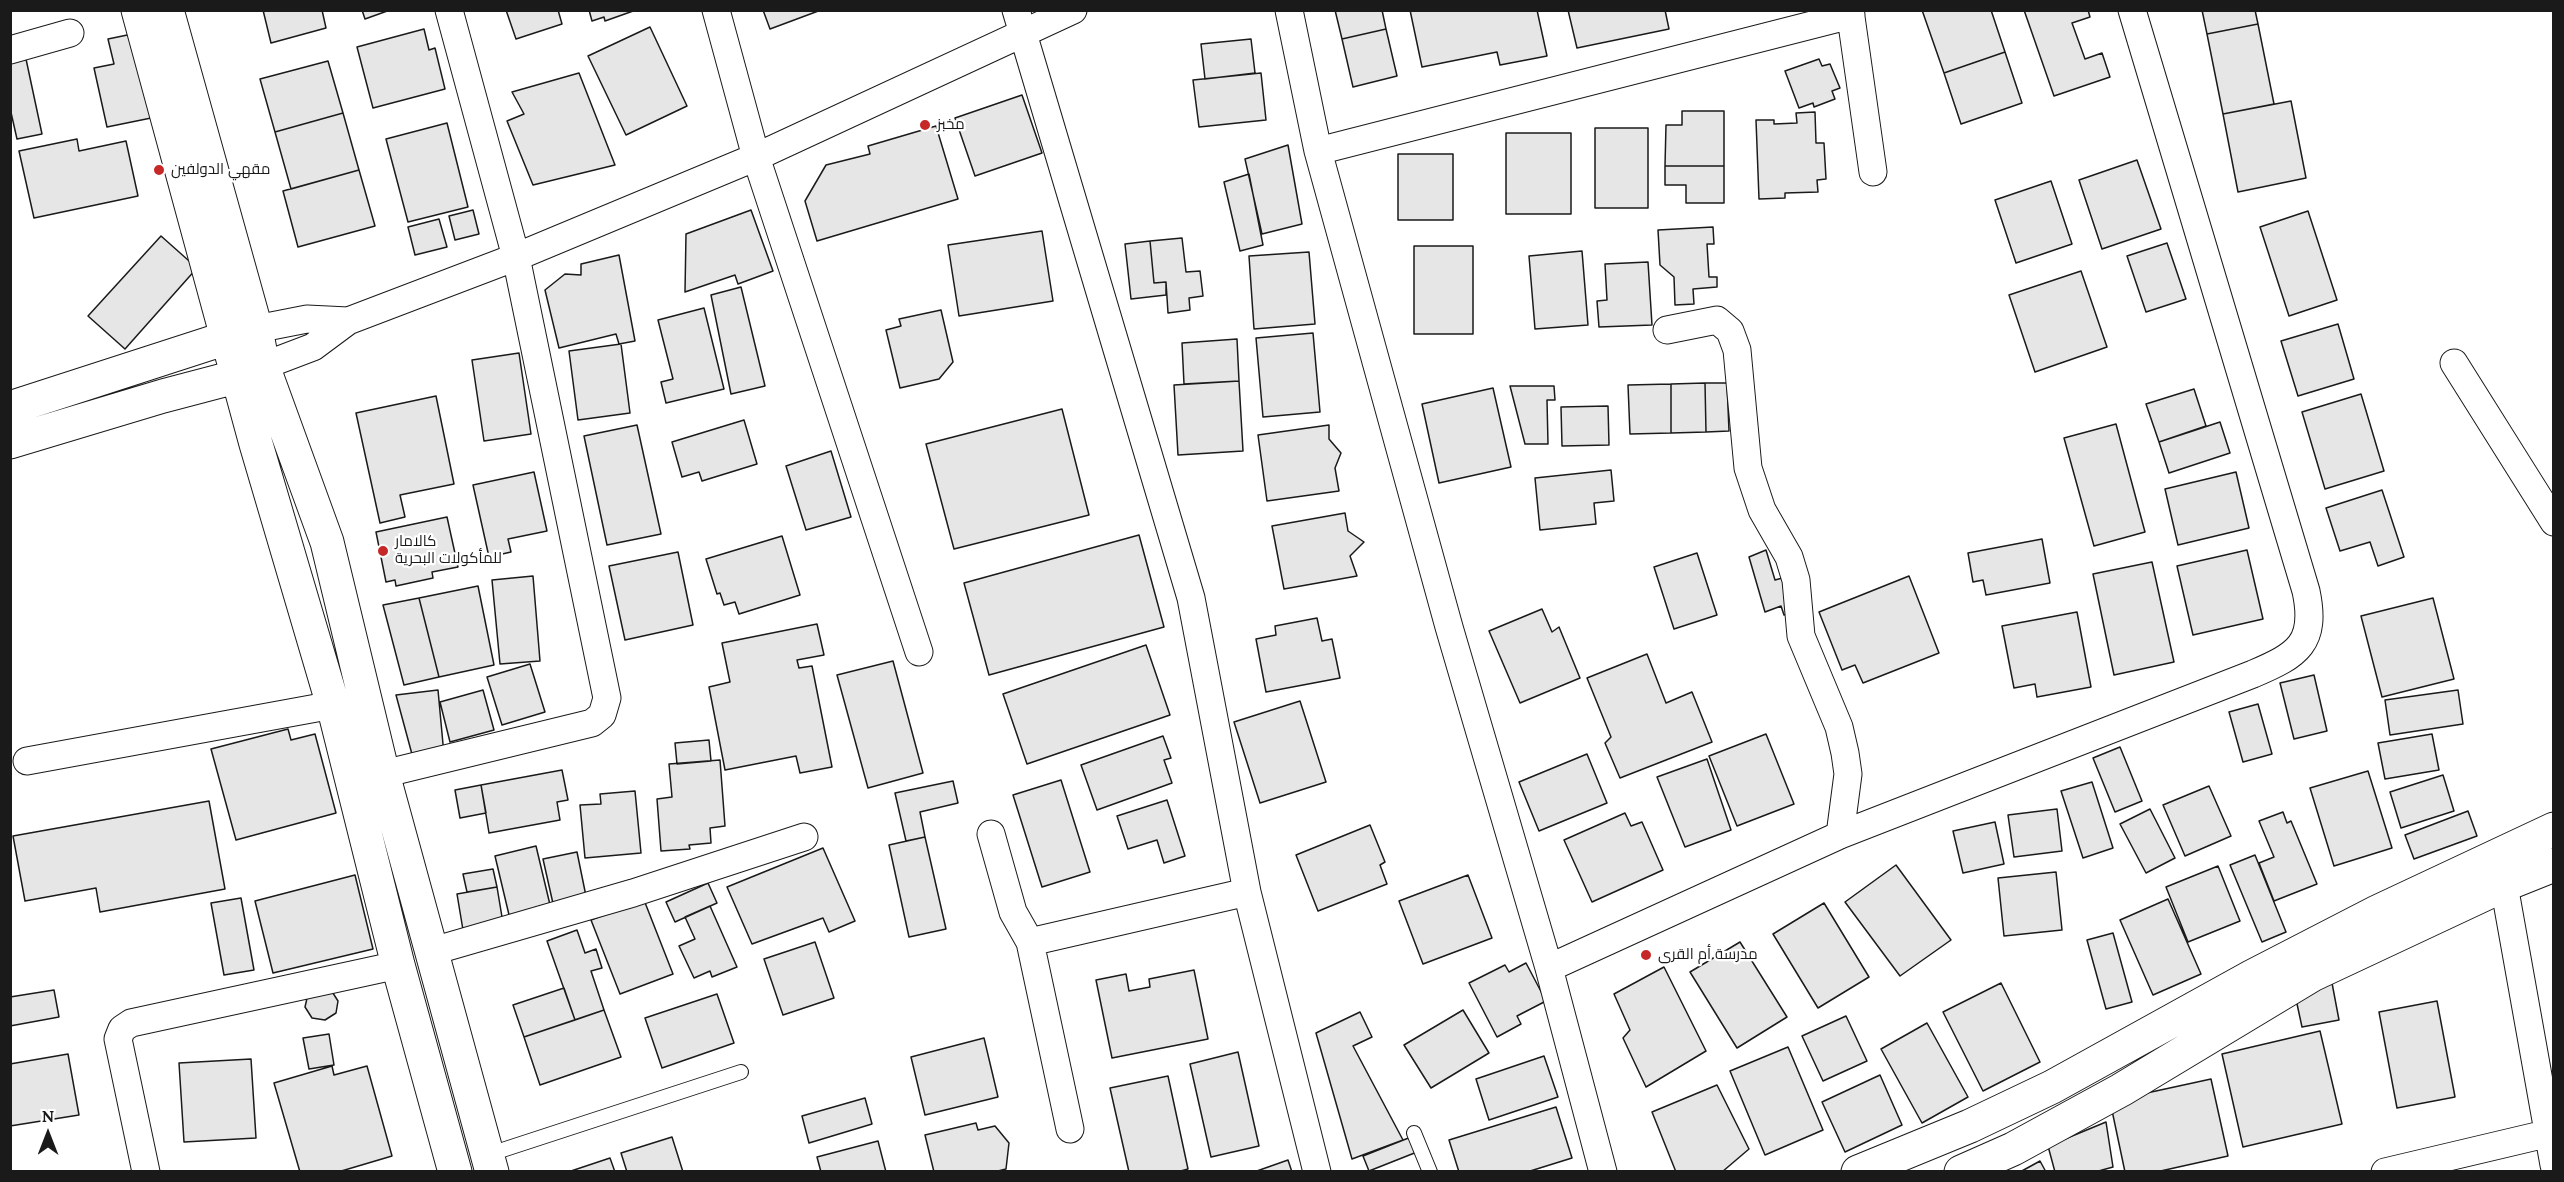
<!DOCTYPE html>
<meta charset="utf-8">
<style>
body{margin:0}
#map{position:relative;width:2564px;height:1182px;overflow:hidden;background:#fff;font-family:Lora,serif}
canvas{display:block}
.frame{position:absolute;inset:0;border:12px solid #1a1a1a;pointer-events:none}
.north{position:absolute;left:18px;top:1104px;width:60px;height:60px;-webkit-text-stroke:4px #fff;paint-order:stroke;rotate:0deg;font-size:16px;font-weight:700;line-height:24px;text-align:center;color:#1a1a1a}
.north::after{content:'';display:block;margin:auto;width:21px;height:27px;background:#1a1a1a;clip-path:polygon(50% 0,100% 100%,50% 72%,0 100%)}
</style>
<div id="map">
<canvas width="2564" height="1182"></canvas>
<div class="frame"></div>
<div class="north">N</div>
</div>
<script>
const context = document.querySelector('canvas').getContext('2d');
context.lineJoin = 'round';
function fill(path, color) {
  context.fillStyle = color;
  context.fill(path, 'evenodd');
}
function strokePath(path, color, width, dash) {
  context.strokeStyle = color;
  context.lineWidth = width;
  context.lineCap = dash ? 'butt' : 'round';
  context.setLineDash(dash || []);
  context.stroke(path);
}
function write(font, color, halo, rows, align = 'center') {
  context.font = font + ' Lora,Cairo,serif';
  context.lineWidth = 4.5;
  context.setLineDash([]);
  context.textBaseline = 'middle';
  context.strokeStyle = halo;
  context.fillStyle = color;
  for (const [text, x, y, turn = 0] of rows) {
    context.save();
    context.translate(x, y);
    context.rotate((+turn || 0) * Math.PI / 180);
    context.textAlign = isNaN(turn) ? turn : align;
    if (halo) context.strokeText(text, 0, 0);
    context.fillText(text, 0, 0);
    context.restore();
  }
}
const building = new Path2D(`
 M263,10H322L326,28L271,43Z
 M362,10H390L365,19Z
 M506,10H558L562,24L516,39Z
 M589,10H636L605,21L604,17L592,21Z
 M763,10H821L770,29Z
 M1335,10H1382L1386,29L1342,39Z
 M1410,10H1537L1547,56L1500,65L1497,52L1422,67Z
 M1568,10H1665L1669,29L1577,48Z
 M1922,10H1991L2005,52L1944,73Z
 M2024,10H2088L2090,17L2072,23L2085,59L2102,53L2110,77L2054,96Z
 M2202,10H2255L2258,24L2207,34Z
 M2258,24L2274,104L2223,114L2207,34Z
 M650,27L687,106L626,135L588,56Z
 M424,29L429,50L435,48L445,89L373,108L357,47Z
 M1386,29L1397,76L1353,87L1342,39Z
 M137,33L156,117L107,127L94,68L114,64L108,39Z
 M1251,39L1255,73L1205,79L1201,44Z
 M2005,52L2022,103L1961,124L1944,73Z
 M26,59L42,134L17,139L10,108V62Z
 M1819,59L1822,66L1830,64L1840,88L1832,91L1835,99L1814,107L1813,103L1799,108L1785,71Z
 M328,61L343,113L275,132L260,79Z
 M579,73L615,165L533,185L507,121L524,114L512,92Z
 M1261,73L1266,120L1199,127L1193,80Z
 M1022,95L1042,153L975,176L955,118Z
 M2291,101L2306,178L2238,192L2223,114Z
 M1682,111H1724V166H1665L1666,125H1682Z
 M1815,112L1816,143H1824L1826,179L1817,180L1818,192L1785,193V198L1759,199L1756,120H1774V124L1797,123L1796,113Z
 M343,113L359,170L291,189L275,132Z
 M447,123L468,207L408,222L386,139Z
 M936,126L958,199L817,241L805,201L826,165L870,154L868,146Z
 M1595,128H1648V208H1595Z
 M1506,133H1571V214H1506Z
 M77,139L79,151L126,141L138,196L34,218L19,151Z
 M1288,145L1302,224L1262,234L1245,159Z
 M1398,154H1453V220H1398Z
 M2137,160L2161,229L2102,249L2079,180Z
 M1665,166H1724V203H1686V185H1665Z
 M359,170L375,226L298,247L283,191Z
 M1249,174L1263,245L1240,251L1224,182Z
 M2051,181L2072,244L2016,263L1995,200Z
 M473,210L479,234L455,240L449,216Z
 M751,210L773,271L738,284L735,275L685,292L686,234Z
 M2308,211L2337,300L2289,316L2260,227Z
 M439,219L447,247L415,255L408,227Z
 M1713,227L1714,244H1707L1709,277H1717V287L1693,289L1694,304L1675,305L1674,277L1660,265L1658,230Z
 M1042,231L1053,301L959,316L948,245Z
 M161,236L197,268L125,349L88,316Z
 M1182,238L1186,272L1200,271L1203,296L1189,298L1190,310L1168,313L1166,282L1154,283L1150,241Z
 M1150,241L1154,283L1166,282V295L1131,299L1125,244Z
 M2167,243L2186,299L2146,312L2127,256Z
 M1414,246H1473V334H1414Z
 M1582,251L1588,325L1535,329L1529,256Z
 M1309,252L1315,324L1254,329L1249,256Z
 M619,255L635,341L619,344L616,334L559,348L545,290L565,274L581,275V264Z
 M1648,262L1652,325L1599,327L1597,301L1607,300L1605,264Z
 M2081,271L2107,347L2035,372L2009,295Z
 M741,287L765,386L731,394L711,295Z
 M704,308L724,389L666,403L661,382L673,379L658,320Z
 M941,310L953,362L939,379L900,388L886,330L901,326L899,319Z
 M2338,324L2354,379L2298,396L2281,341Z
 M1313,333L1320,412L1263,417L1256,338Z
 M1237,339L1239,381L1184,384L1182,343Z
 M621,344L630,413L578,420L569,351Z
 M519,353L531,434L484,441L472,360Z
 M1239,381L1243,451L1178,455L1174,385Z
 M1705,383H1727L1729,431L1706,432Z
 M1705,383L1706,432L1671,433V384Z
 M1671,384V433L1630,434L1628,385Z
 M1510,386H1554L1555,400H1547L1548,444H1525Z
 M1493,388L1511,467L1439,483L1422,404Z
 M2194,389L2206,426L2159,442L2146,404Z
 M2361,394L2384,471L2325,489L2302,412Z
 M436,396L454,484L400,495L405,517L380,523L356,413Z
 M1608,406L1609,445L1562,446L1561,407Z
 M1062,409L1089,515L954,549L926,444Z
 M744,420L757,464L702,481L699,472L682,477L672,442Z
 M2220,422L2230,453L2169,473L2159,442Z
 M2116,424L2145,532L2094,546L2064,438Z
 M637,425L661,534L607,545L584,436Z
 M1329,425V439L1341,453L1335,468L1339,491L1267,501L1258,435Z
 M831,451L851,517L806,530L786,466Z
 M1611,470L1614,501L1594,503L1596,524L1540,530L1535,478Z
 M534,472L547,531L508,539L511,552L489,557L473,485Z
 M2236,472L2249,528L2178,545L2165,489Z
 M2382,490L2404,557L2378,566L2370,542L2340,551L2326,508Z
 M1345,513L1348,531L1364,542L1350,556L1357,576L1284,589L1272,526Z
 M447,517L458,567L432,572L433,578L396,586L395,580L386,582L376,532Z
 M1139,535L1164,627L989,675L964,583Z
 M782,536L800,595L739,614L735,602L724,605L720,593L717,594L706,559Z
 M2042,539L2050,583L1986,595L1983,580L1973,582L1968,553Z
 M1766,550L1775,580L1786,577L1796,611L1784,615L1781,606L1765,612L1749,557Z
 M2247,550L2263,619L2193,635L2177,566Z
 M678,552L693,625L625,640L609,566Z
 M1697,553L1717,615L1674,629L1654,567Z
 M2152,562L2174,662L2114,675L2093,574Z
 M533,576L540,661L500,664L492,580Z
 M1909,576L1939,653L1863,683L1855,665L1842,670L1819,612Z
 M478,586L494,665L439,677L419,598Z
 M419,598L439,677L404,685L383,605Z
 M2433,598L2454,679L2382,697L2361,616Z
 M1542,609L1552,632L1559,627L1580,678L1520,703L1489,631Z
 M2077,612L2091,687L2037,697L2035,684L2014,688L2002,626Z
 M1317,618L1322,641L1332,639L1340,678L1266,692L1256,639L1276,635L1275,626Z
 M817,624L824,655L797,660L799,668L812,666L832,767L800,773L796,756L725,770L709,687L730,682L722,643Z
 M1146,645L1170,715L1027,764L1003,694Z
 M1647,654L1666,703L1692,692L1712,742L1620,778L1605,743L1611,737L1587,678Z
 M893,661L923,773L868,788L837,675Z
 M530,664L545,712L502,725L487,677Z
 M2314,675L2327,731L2294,739L2280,683Z
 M438,690L444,755L413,758L396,695Z
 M483,690L494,730L450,742L440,702Z
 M2458,690L2463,724L2390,735L2385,700Z
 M1300,701L1326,782L1260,803L1234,722Z
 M2258,704L2272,754L2243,762L2229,712Z
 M288,729L291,740L315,734L336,813L236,840L211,749Z
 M1766,734L1794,804L1737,826L1709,756Z
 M2432,734L2439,770L2385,779L2378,743Z
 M1163,736L1171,758L1164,760L1172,783L1097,810L1081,765Z
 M709,740L711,761L677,764L675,743Z
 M2120,747L2142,801L2115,812L2093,758Z
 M1587,754L1607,803L1539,831L1519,782Z
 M1707,759L1731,830L1685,847L1657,777Z
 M720,760L725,826L710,828L711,843L689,845L690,849L661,851L657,799L672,797L669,764Z
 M562,770L568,800L557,802L560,820L489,833L481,785Z
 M2368,771L2392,848L2334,866L2310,788Z
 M2443,775L2454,811L2401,828L2390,792Z
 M1061,780L1090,872L1042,887L1013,795Z
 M953,781L958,803L920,812L925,837L906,841L895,793Z
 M2092,782L2113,848L2083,858L2061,791Z
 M481,785L486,813L460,818L455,790Z
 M2209,786L2231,836L2185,856L2163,805Z
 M635,791L641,853L585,858L580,805L601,804L600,794Z
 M1167,800L1185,856L1164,863L1157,840L1128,849L1117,816Z
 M209,801L225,889L100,912L96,888L25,901L13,836Z
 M2057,809L2062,851L2014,857L2008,815Z
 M2150,809L2175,858L2146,873L2120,824Z
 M2468,811L2477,836L2414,859L2405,835Z
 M2283,812L2287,823L2291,821L2317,884L2274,901L2259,863L2274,857L2259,821Z
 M1625,813L1631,826L1642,822L1663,870L1592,902L1564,840Z
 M1995,822L2004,864L1963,873L1953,831Z
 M1370,825L1385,862L1380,865L1387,884L1318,911L1296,855Z
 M925,837L946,929L909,937L889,845Z
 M536,846L551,909L510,919L495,856Z
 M823,848L855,921L829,932L823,918L752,944L727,887Z
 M577,852L587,901L554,908L543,859Z
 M2255,855L2286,932L2262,942L2230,865Z
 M1896,865L1951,940L1900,976L1845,902Z
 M2218,866L2240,921L2188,942L2166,887Z
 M493,869L497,887L467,892L463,874Z
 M2056,872L2062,930L2004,936L1998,878Z
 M355,875L373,949L273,973L255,901Z
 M1468,875L1492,938L1423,964L1399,901Z
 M708,883L717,903L675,922L666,902Z
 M497,887L503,923L463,930L457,894Z
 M241,898L254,970L224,975L211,903Z
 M2168,899L2201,974L2153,995L2120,920Z
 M644,900L673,974L620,994L591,920Z
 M1824,903L1869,977L1818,1008L1773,934Z
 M710,906L737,967L712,977L710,971L694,978L679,946L695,939L685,917Z
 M577,930L585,953L596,949L602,968L591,971L604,1010L575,1020L547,941Z
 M2113,933L2132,1002L2106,1009L2087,940Z
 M815,942L834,998L783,1015L764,959Z
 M1740,942L1787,1017L1737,1048L1690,972Z
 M1526,963L1546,1001L1517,1016L1521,1024L1497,1037L1469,983L1505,965L1509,972Z
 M1664,967L1706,1051L1646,1087L1623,1038L1630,1030L1614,994Z
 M1194,970L1208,1039L1112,1058L1096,980L1126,974L1129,991L1150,987L1149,979Z
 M2001,983L2040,1062L1983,1091L1943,1012Z
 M2332,983L2339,1020L2302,1027L2294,990Z
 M564,988L575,1020L524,1037L513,1005Z
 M54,990L59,1017L10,1026V997Z
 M331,990L338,1001L336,1013L325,1020L312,1018L305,1007L308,994Z
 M717,994L734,1043L662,1068L645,1018Z
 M2437,1001L2455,1097L2397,1108L2379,1012Z
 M604,1010L621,1057L540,1085L524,1037Z
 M1463,1010L1489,1053L1431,1088L1404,1045Z
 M1360,1012L1372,1037L1353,1046L1403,1140L1352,1159L1316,1033Z
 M1846,1016L1867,1061L1823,1081L1802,1036Z
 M1927,1023L1968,1097L1922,1123L1881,1049Z
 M2320,1031L2342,1124L2243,1147L2222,1054Z
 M329,1034L334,1065L309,1069L303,1038Z
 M984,1038L998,1097L925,1115L911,1057Z
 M1788,1047L1823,1130L1765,1155L1730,1071Z
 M1238,1052L1259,1146L1211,1157L1190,1064Z
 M68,1054L79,1115L10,1126V1064Z
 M1544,1056L1558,1097L1489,1120L1476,1079Z
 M251,1059L256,1138L184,1142L179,1063Z
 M332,1066L334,1075L367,1066L392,1156L338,1172H300L274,1083Z
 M1880,1075L1902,1125L1845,1152L1822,1102Z
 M1168,1076L1188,1169L1177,1172H1129L1110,1088Z
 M2211,1079L2228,1156L2156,1172H2125L2110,1101Z
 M1717,1085L1749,1149L1722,1172H1676L1652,1112Z
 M865,1098L872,1124L809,1143L802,1116Z
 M1556,1107L1572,1158L1527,1172H1459L1449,1140Z
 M2106,1122L2113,1167L2095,1172H2055L2048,1146Z
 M976,1123L978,1130L995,1126L1009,1143L1006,1169L994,1172H934L925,1135Z
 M672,1137L683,1172H627L621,1153Z
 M1411,1137L1417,1152L1369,1171L1363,1156Z
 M878,1141L886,1172H821L817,1157Z
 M610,1158L615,1172H568Z
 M1288,1160L1292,1172H1254Z
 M2040,1161L2046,1172H2020Z`);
const service = new Path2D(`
 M1414,1133L1430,1172
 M487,1155L741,1072`);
const minor = new Path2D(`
 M716,10L756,157L919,652
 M1016,10L1191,598L1247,892L1317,1172
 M1289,10L1318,151L1449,627L1549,968L1603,1172
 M1850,10L1873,172
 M10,50L70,33
 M1318,151L1851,15
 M256,329L307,319L348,321
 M1667,330L1717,320L1730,331L1737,350L1748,468L1762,510L1789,557L1796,580L1801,636L1839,727L1845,753L1848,774L1840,835
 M2454,363L2554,522
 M263,366L313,347L348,321L516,257L756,157L1073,10
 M27,761L333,705
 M383,774L592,723L602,715L607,698L516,257L449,10
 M991,834L1013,912L1030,942L1070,1129
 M2504,885L2554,1165
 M1030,942L1247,892
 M433,951L633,893L804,837
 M1549,968L1840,835L2253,674C2298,655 2317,643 2306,591L2132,10
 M146,1172L118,1039L122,1029L131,1023L398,965
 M2385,1172L2554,1132`);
const tertiary = new Path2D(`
 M138,10L256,444L333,705L398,965L455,1172
 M167,10L256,329L263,366L327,542L383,774L492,1172
 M10,408L248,331
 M10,442L163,396L239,376L259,368
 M1858,1172L1970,1126L2052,1087L2251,977L2377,912L2554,829
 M1961,1172L2013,1149L2121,1090L2312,975L2504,885L2554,865`);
const markers = [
 [925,125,6,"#c62828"],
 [159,170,6,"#c62828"],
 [383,551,6,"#c62828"],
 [1646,955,6,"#c62828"]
];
const poiNames = [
 ["مخبز",937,125],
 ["مقهي الدولفين",171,170],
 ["كالامار",395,542],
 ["للمأكولات البحرية",395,559],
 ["مدرسة أم القرى",1658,955]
];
fill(building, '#e6e6e6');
strokePath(building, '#1a1a1a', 1.5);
strokePath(service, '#1a1a1a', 16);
strokePath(minor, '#1a1a1a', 29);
strokePath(tertiary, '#1a1a1a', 35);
strokePath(service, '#fff', 14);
strokePath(minor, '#fff', 27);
strokePath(tertiary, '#fff', 33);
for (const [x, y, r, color] of markers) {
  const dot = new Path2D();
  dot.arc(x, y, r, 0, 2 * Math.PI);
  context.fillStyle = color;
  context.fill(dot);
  strokePath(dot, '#fff', 2);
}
write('15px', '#1a1a1a', '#fff', poiNames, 'left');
</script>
